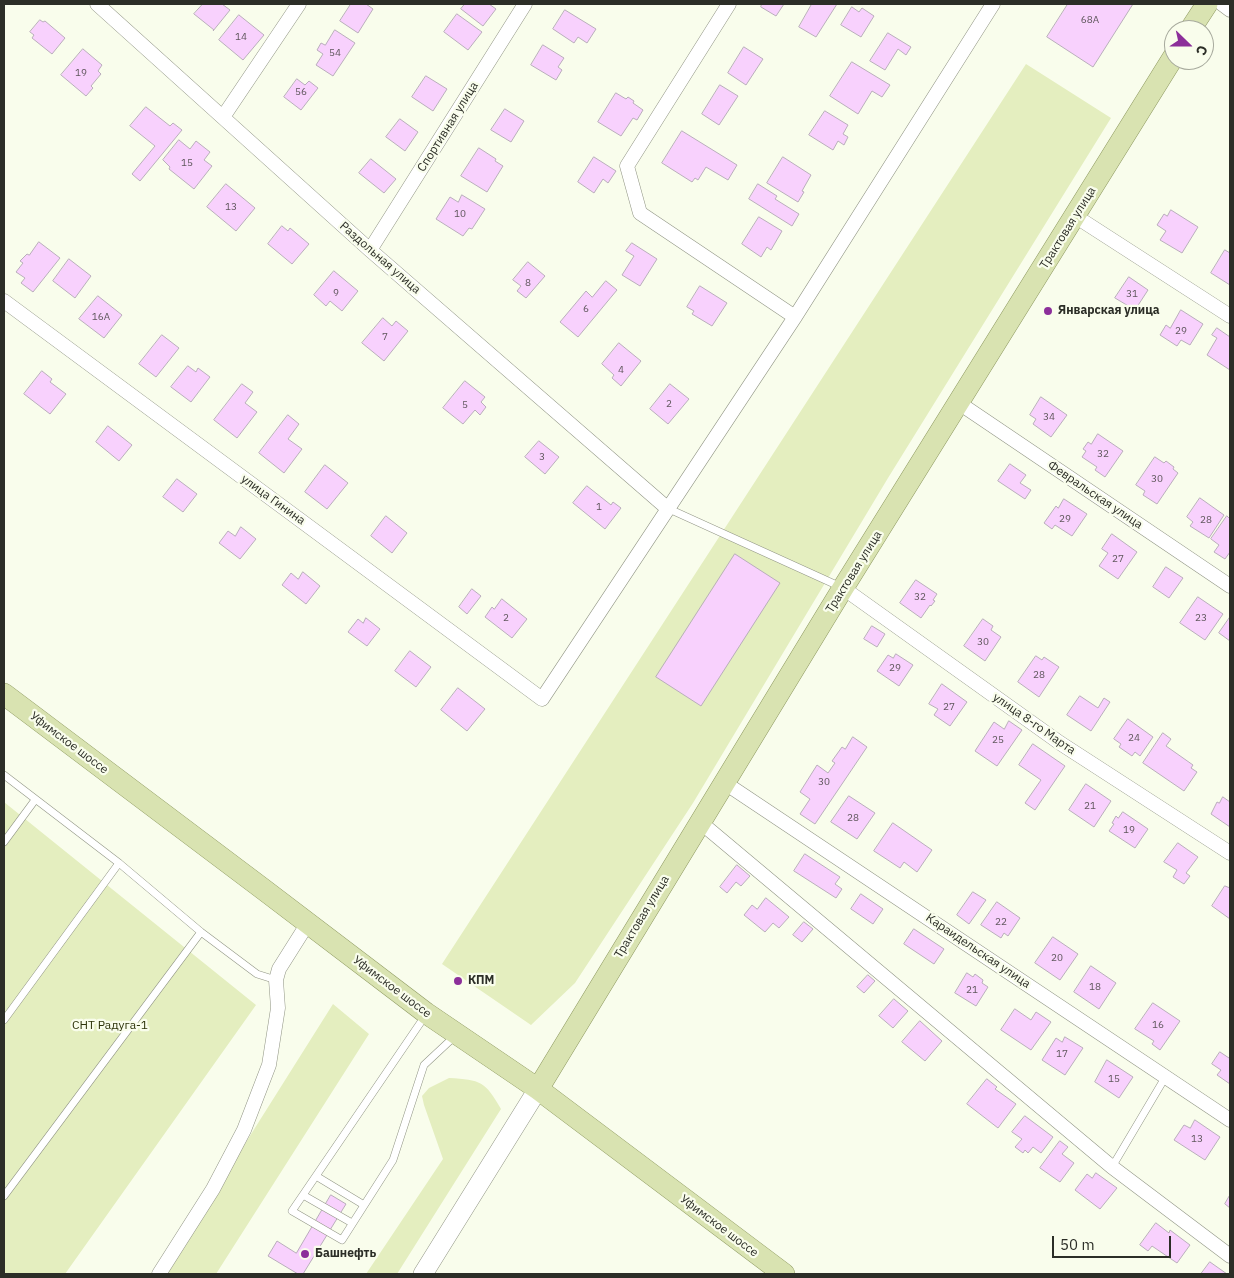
<!DOCTYPE html>
<meta charset="utf-8">
<style>
body{margin:0}
#map{position:relative;width:1234px;height:1278px;overflow:hidden;background:#f9fdec;font-family:"IBM Plex Sans",sans-serif}
canvas{display:block}
.frame{position:absolute;inset:0;border:5px solid #2c2e27;pointer-events:none}
.north{position:absolute;left:1164px;top:20px;width:50px;height:50px;box-sizing:border-box;background:#f9fdec;border:1px solid #a7aa9d;border-radius:50%;rotate:112deg;font-size:14px;font-weight:700;line-height:20px;text-align:center;color:#2c2e27}
.north::after{content:'';display:block;margin:auto;width:18px;height:22px;background:#8c2f9a;clip-path:polygon(50% 0,100% 100%,50% 72%,0 100%)}
.scale{position:absolute;left:1052px;top:1236px;width:119px;height:22px;box-sizing:border-box;border:2px solid #2c2e27;border-top:0;padding-left:6px;font-size:15px;line-height:18px;white-space:nowrap;color:#2c2e27;-webkit-text-stroke:4px #f9fdec;paint-order:stroke}
</style>
<div id="map">
<canvas width="1234" height="1278"></canvas>
<div class="frame"></div>
<div class="north">С</div>
<div class="scale">50 m</div>
</div>
<script>
const context = document.querySelector('canvas').getContext('2d');
context.lineJoin = 'round';
function fill(path, color) {
  context.fillStyle = color;
  context.fill(path, 'evenodd');
}
function strokePath(path, color, width, dash) {
  context.strokeStyle = color;
  context.lineWidth = width;
  context.lineCap = dash ? 'butt' : 'round';
  context.setLineDash(dash || []);
  context.stroke(path);
}
function write(font, color, halo, rows, align = 'center') {
  context.font = font + ' "IBM Plex Sans",sans-serif';
  context.lineWidth = 4.5;
  context.setLineDash([]);
  context.textBaseline = 'middle';
  context.strokeStyle = halo;
  context.fillStyle = color;
  for (const [text, x, y, turn = 0] of rows) {
    context.save();
    context.translate(x, y);
    context.rotate((+turn || 0) * Math.PI / 180);
    context.textAlign = isNaN(turn) ? turn : align;
    if (halo) context.strokeText(text, 0, 0);
    context.fillText(text, 0, 0);
    context.restore();
  }
}
const green = new Path2D(`
 M1026,64L1111,118L888,478L693,803L575,983L531,1025L442,964Z
 M4,802L256,1005L65,1274H4Z
 M333,1004L369,1034L216,1274H163Z
 M449,1078C481,1080 485,1081 501,1109L397,1274H366L443,1159L424,1105L422,1096L429,1088Z`);
const building = new Path2D(`
 M203,4H222L230,10L213,31L214,30L194,14Z
 M351,4H366L373,9L358,33L340,21Z
 M465,4H489L496,9L483,26L461,9Z
 M762,4H784L776,16L761,7Z
 M812,4H837L816,37L799,27Z
 M1068,4H1133L1093,67L1047,37Z
 M852,7L859,12L862,8L874,16L861,37L841,25Z
 M565,10L596,29L587,43L578,37L574,43L553,29Z
 M457,14L482,32L468,50L444,32Z
 M239,15L264,35L243,60L219,40Z
 M40,20L43,22L45,21L65,38L52,54L32,38L34,35L30,32Z
 M335,30L355,43L333,76L316,65L323,54L317,50L321,43L325,45Z
 M888,33L911,47L906,55L898,49L885,70L870,61Z
 M543,45L564,58L558,67L562,70L556,80L531,65Z
 M744,47L763,59L746,85L728,73Z
 M83,49L102,65L98,71L101,74L91,86L93,88L86,96L61,75Z
 M852,62L890,85L882,97L872,91L858,114L830,96Z
 M426,76L447,89L433,111L412,97Z
 M297,79L305,85L309,81L318,88L301,110L284,97Z
 M720,85L738,96L719,125L702,114Z
 M616,93L626,99L628,97L634,101L633,103L643,110L637,120L633,118L621,136L598,122Z
 M146,107L170,126L173,123L182,130L140,181L132,174L155,146L130,126Z
 M505,109L524,121L511,142L491,130Z
 M825,111L848,125L843,134L848,137L844,145L838,141L833,150L809,135Z
 M400,119L418,132L405,151L386,137Z
 M682,131L737,165L728,180L706,167L698,180L695,178L692,182L662,163Z
 M179,140L190,149L196,141L210,152L204,160L212,166L194,189L169,169L170,167L163,160Z
 M479,148L496,159L495,161L503,166L487,192L461,176Z
 M594,157L616,171L608,183L603,179L594,193L578,182Z
 M783,157L811,175L802,191L804,192L798,202L767,183Z
 M371,159L396,179L384,193L359,173Z
 M226,184L255,208L236,231L207,207Z
 M758,184L777,196L775,199L799,214L792,226L749,199Z
 M462,195L485,209L472,229L469,228L463,236L436,219L450,197L458,202Z
 M1171,210L1198,227L1182,253L1160,240L1166,231L1157,225L1164,214L1167,216Z
 M759,217L782,231L771,250L767,247L761,257L742,244Z
 M282,226L288,231L290,228L309,244L292,264L268,244Z
 M39,242L60,258L33,292L21,283L25,278L16,272L23,263L20,261L27,254L29,255Z
 M632,243L657,259L640,286L622,275L634,256L626,251Z
 M1225,250L1230,253V285L1211,273Z
 M69,259L91,276L75,298L53,281Z
 M528,262L545,276L526,298L517,291L521,286L513,280Z
 M334,271L358,291L342,311L330,301L326,306L314,295Z
 M1129,277L1148,290L1135,310L1115,298Z
 M606,281L617,290L578,337L560,322L586,291L592,297Z
 M700,286L727,303L712,326L692,314L694,311L687,307Z
 M98,296L122,315L104,338L79,319Z
 M1181,310L1203,324L1190,345L1181,340L1177,346L1160,335L1166,325L1170,328Z
 M383,318L392,326L396,321L408,331L384,361L362,343Z
 M1217,328L1230,337V370L1207,355L1217,338L1212,335Z
 M162,335L179,348L156,377L139,364Z
 M619,343L641,361L621,386L612,378L614,375L602,364Z
 M188,366L196,372L198,368L210,377L191,402L171,387Z
 M42,371L52,379L50,382L66,394L50,414L24,394Z
 M465,381L485,397L481,402L486,407L480,415L475,410L463,424L443,408Z
 M242,384L253,392L245,403L257,412L237,438L214,420Z
 M670,384L689,399L668,424L650,409Z
 M1041,397L1067,415L1051,437L1033,424L1036,419L1030,415Z
 M288,415L299,424L288,439L302,449L284,473L259,453Z
 M108,426L132,445L119,461L96,442Z
 M1098,434L1123,451L1105,477L1095,470L1097,467L1082,457L1086,451L1083,449L1088,442L1091,444Z
 M539,441L559,457L545,474L525,457Z
 M1155,457L1164,463L1166,461L1174,467L1173,469L1178,473L1157,504L1143,495L1145,491L1136,485Z
 M1010,464L1026,475L1020,483L1031,490L1025,499L998,481Z
 M325,465L348,483L327,509L305,492Z
 M177,479L197,494L183,512L163,497Z
 M587,486L611,505L613,502L621,508L605,529L573,503Z
 M1200,498L1224,515L1209,538L1190,526L1193,522L1187,517Z
 M1064,499L1087,514L1072,536L1055,525L1052,529L1044,523L1056,506L1058,508Z
 M386,516L407,533L392,553L371,536Z
 M1227,516L1230,519V552L1225,559L1214,552L1219,545L1211,539Z
 M241,527L256,539L240,559L219,543L228,531L235,536Z
 M1112,534L1137,552L1118,579L1099,566L1108,553L1102,549Z
 M735,554L780,583L701,706L656,677Z
 M1166,567L1183,578L1169,598L1153,587Z
 M303,572L320,586L306,604L282,585L291,573L298,579Z
 M916,580L937,594L933,600L935,601L931,606L930,605L921,618L900,603Z
 M472,589L481,596L467,614L459,607Z
 M1198,597L1223,614L1205,640L1180,623Z
 M502,599L527,619L512,638L485,617L492,607L494,609Z
 M1230,617V641L1219,633Z
 M366,618L380,629L367,646L348,632L358,619L363,623Z
 M983,619L993,626L991,630L1001,637L985,661L964,646Z
 M872,626L885,634L877,647L864,639Z
 M410,651L431,667L416,687L395,671Z
 M896,654L913,665L899,686L877,671L888,655L893,658Z
 M1036,656L1042,660L1044,657L1059,667L1039,697L1018,682Z
 M942,684L967,702L950,726L934,715L938,709L929,704Z
 M458,688L485,709L467,731L441,710Z
 M1080,696L1098,708L1104,698L1110,702L1091,731L1067,715Z
 M1128,719L1153,737L1140,756L1135,752L1132,756L1119,747L1121,744L1114,739Z
 M1009,721L1022,730L997,766L975,751L994,722L1004,729Z
 M1163,733L1171,739L1166,746L1193,765L1191,768L1197,772L1184,791L1143,763Z
 M853,737L867,747L815,824L800,814L810,799L800,792L817,765L828,773L835,763L832,761L842,747L845,749Z
 M1033,744L1065,766L1035,810L1025,803L1041,780L1019,765Z
 M1086,784L1111,801L1094,827L1069,810Z
 M849,796L875,813L857,839L831,822Z
 M1223,797L1230,802V827L1211,814L1217,802L1219,803Z
 M1123,812L1148,829L1135,848L1109,831L1114,824L1112,823L1116,816L1118,818Z
 M893,823L932,850L917,872L904,862L900,868L874,851Z
 M1178,843L1198,857L1186,873L1190,876L1184,884L1173,877L1177,870L1164,862Z
 M805,854L840,877L835,884L842,889L836,898L794,871Z
 M737,865L750,876L741,886L736,882L727,893L720,887Z
 M1225,886L1230,888V919L1212,906Z
 M973,892L986,900L969,924L957,915Z
 M861,894L883,909L873,924L851,909Z
 M766,898L789,917L779,928L773,923L765,932L744,915L752,905L757,909Z
 M997,902L1020,918L1008,936L1004,933L1001,938L981,925Z
 M804,922L813,929L802,942L793,935Z
 M914,929L944,949L934,964L904,944Z
 M1053,937L1078,954L1060,980L1035,963Z
 M1091,966L1116,983L1099,1009L1074,992Z
 M967,973L973,977L975,974L983,980L982,983L988,987L976,1006L955,993Z
 M868,975L875,981L864,993L857,987Z
 M894,999L908,1011L893,1028L879,1016Z
 M1153,1003L1180,1021L1160,1050L1152,1044L1154,1041L1135,1029Z
 M1015,1009L1031,1020L1036,1012L1051,1022L1031,1050L1001,1030Z
 M920,1021L942,1041L925,1061L902,1042Z
 M1065,1037L1083,1048L1065,1075L1042,1060L1056,1038L1062,1042Z
 M1220,1052L1229,1058L1230,1056V1084L1217,1075L1221,1070L1212,1064Z
 M1107,1060L1133,1077L1119,1098L1095,1082Z
 M987,1079L997,1087L995,1089L1016,1104L998,1128L967,1104Z
 M1025,1116L1053,1137L1041,1153L1033,1147L1028,1153L1025,1150L1023,1153L1015,1147L1022,1139L1012,1132Z
 M1195,1120L1220,1137L1205,1160L1174,1140L1184,1125L1190,1128Z
 M1060,1141L1068,1147L1062,1154L1074,1163L1060,1182L1040,1168Z
 M1096,1173L1117,1188L1100,1209L1075,1190L1087,1174L1092,1178Z
 M331,1195L346,1204L303,1274H298L268,1256L277,1241L296,1253Z
 M1230,1195V1208L1225,1204Z
 M1156,1223L1169,1233L1170,1230L1190,1245L1177,1263L1152,1246L1148,1251L1140,1245Z
 M1210,1262L1227,1274H1201Z`);
const lane = new Path2D(`
 M667,508L841,587
 M4,775L119,863L201,932L257,974L276,980
 M4,842L35,800
 M425,1016L292,1211L342,1240L393,1160L424,1065L455,1036
 M4,1020L119,863
 M1112,1167L1166,1076
 M316,1176L364,1205
 M303,1195L352,1223
 M4,1196L201,932`);
const street = new Path2D(`
 M97,4L370,250L667,508
 M729,4L627,166L640,213L795,317
 M1222,4L1230,10
 M223,117L299,4
 M1075,216L1230,316
 M370,250L525,4
 M4,301L542,699L795,317L993,4
 M959,403L1230,586
 M843,588L1060,743L1230,853
 M725,783L1230,1120
 M700,822L1112,1167L1230,1256
 M159,1274L213,1189L244,1130L269,1065L278,1008L276,980L279,969L308,923`);
const secondary = new Path2D(`
 M423,1274L538,1089`);
const primary = new Path2D(`
 M1190,30L1207,4
 M4,694L263,889L426,1013L538,1089L784,1274
 M538,1089L843,588L1174,56`);
const markers = [
 [1048,311,5,"#8c2f9a"],
 [458,981,5,"#8c2f9a"],
 [305,1254,5,"#8c2f9a"]
];
const numberNames = [
 ["68А",1090,20],
 ["14",241,37],
 ["54",335,53],
 ["19",81,73],
 ["56",301,92],
 ["15",187,163],
 ["13",231,207],
 ["10",460,214],
 ["8",528,283],
 ["9",336,293],
 ["31",1132,294],
 ["6",586,309],
 ["16А",101,317],
 ["29",1181,331],
 ["7",385,337],
 ["4",621,370],
 ["2",669,404],
 ["5",465,405],
 ["34",1049,417],
 ["32",1103,454],
 ["3",542,457],
 ["30",1157,479],
 ["1",599,507],
 ["29",1065,519],
 ["28",1206,520],
 ["27",1118,559],
 ["32",920,597],
 ["2",506,618],
 ["23",1201,618],
 ["30",983,642],
 ["29",895,668],
 ["28",1039,675],
 ["27",949,707],
 ["24",1134,738],
 ["25",998,740],
 ["30",824,782],
 ["21",1090,806],
 ["28",853,818],
 ["19",1129,830],
 ["22",1001,922],
 ["20",1057,958],
 ["18",1095,987],
 ["21",972,990],
 ["16",1158,1025],
 ["17",1062,1054],
 ["15",1114,1079],
 ["13",1197,1139]
];
const streetNames = [
 ["Спортивная улица",448,127,-58],
 ["Трактовая улица",1068,228,-58],
 ["Раздольная улица",380,258,41],
 ["Февральская улица",1095,495,34],
 ["улица Гинина",273,500,36],
 ["Трактовая улица",854,572,-58],
 ["улица 8-го Марта",1034,724,35],
 ["Уфимское шоссе",69,743,37],
 ["Трактовая улица",642,917,-59],
 ["Караидельская улица",978,951,34],
 ["Уфимское шоссе",392,987,37],
 ["Уфимское шоссе",719,1226,37]
];
const poiNames = [
 ["Январская улица",1058,311],
 ["КПМ",468,981],
 ["Башнефть",315,1254]
];
const parkNames = [
 ["СНТ Радуга-1",110,1026]
];
fill(green, '#e4eebf');
fill(building, '#f8d1fd');
strokePath(building, '#b9aebb', 1);
strokePath(lane, '#919585', 8);
strokePath(street, '#919585', 15);
strokePath(secondary, '#919585', 20);
strokePath(primary, '#8c975f', 22);
strokePath(lane, '#fff', 7);
strokePath(street, '#fff', 14);
strokePath(secondary, '#fff', 19);
strokePath(primary, '#d9e3b1', 21);
for (const [x, y, r, color] of markers) {
  const dot = new Path2D();
  dot.arc(x, y, r, 0, 2 * Math.PI);
  context.fillStyle = color;
  context.fill(dot);
  strokePath(dot, '#f9fdec', 2);
}
write('10px', '#5f575c', null, numberNames);
write('12px', '#2c2e27', '#f9fdec', streetNames);
write('bold 12px', '#2c2e27', '#f9fdec', poiNames, 'left');
write('12px', '#2c3309', '#f9fdec', parkNames);
</script>
